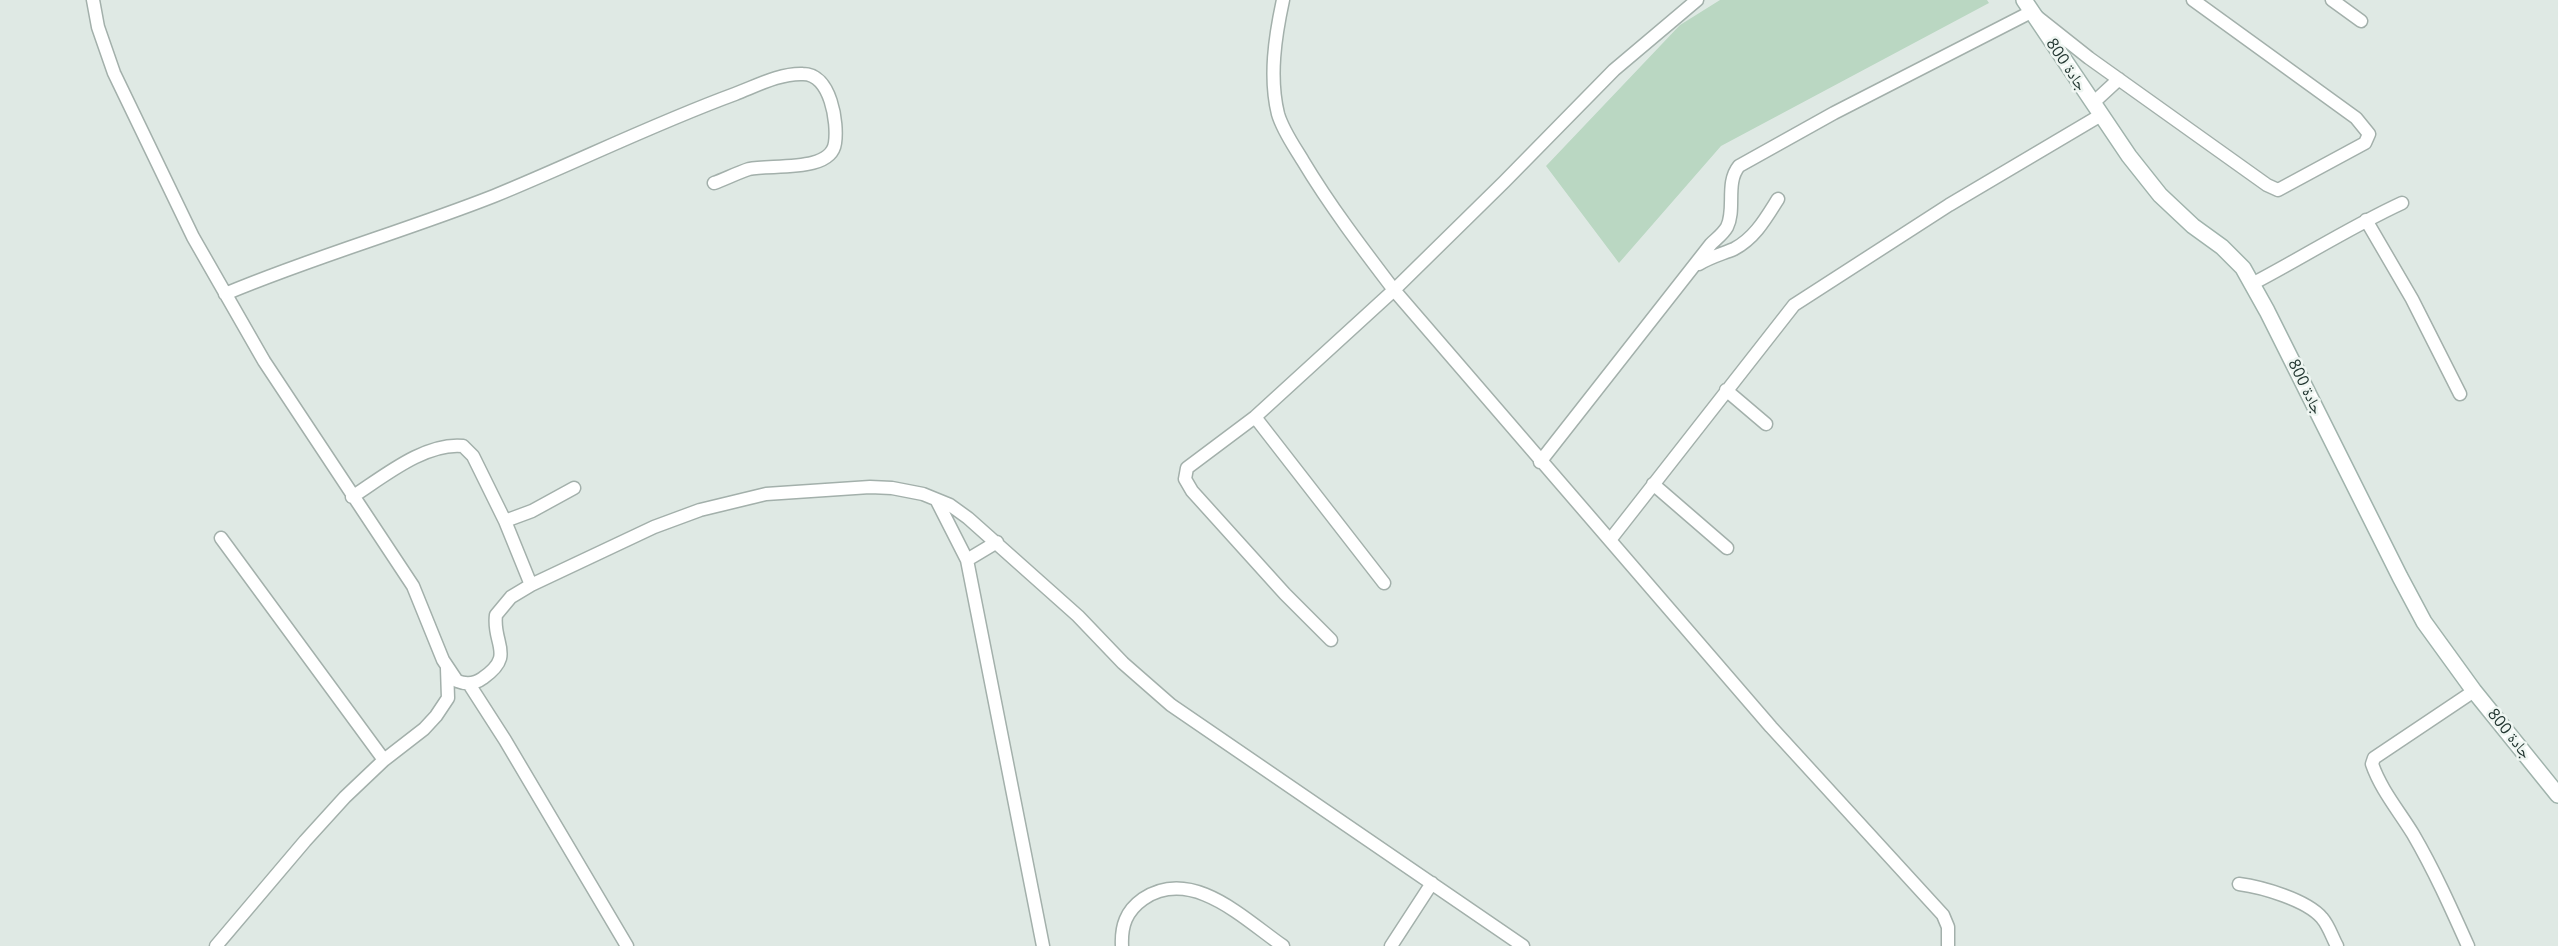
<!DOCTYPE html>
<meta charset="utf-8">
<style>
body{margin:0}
canvas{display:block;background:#dfe9e4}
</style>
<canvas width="2558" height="946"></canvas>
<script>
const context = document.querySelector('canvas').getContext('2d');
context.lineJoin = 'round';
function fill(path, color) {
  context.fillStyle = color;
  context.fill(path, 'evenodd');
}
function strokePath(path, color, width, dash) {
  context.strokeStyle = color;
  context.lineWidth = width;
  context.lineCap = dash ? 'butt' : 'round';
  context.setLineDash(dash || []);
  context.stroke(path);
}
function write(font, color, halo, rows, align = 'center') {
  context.font = font + ' "Open Sans","Noto Naskh Arabic",sans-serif';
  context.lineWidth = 5;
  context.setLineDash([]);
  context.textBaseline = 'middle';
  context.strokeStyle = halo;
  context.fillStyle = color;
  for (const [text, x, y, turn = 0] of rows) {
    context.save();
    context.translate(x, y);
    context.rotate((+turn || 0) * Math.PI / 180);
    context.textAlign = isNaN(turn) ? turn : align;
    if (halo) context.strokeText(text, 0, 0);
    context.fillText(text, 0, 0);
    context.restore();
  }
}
const green = new Path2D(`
 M1720,0H1987L1989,3L1721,146L1619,263L1546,166L1680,25Z`);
const minor = new Path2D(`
 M93,0L98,27L114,73L193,237L264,361L413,586L443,660L457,681C467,685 475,684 483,678C516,655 492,644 496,615L511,597L531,585L654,527L700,510L766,494L870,487L892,488L923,494L950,505L968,518L1078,616L1123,663L1171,705L1523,946
 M1283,0C1275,37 1269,77 1278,114C1283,131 1294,146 1303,161C1330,206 1362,248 1394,290L1771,727L1943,915L1948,927V946
 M2332,0L2361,21
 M2093,103L2119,79
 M2366,220L2412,299L2460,394
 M1699,264C1710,257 1722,254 1734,249C1755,238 1766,218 1778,199
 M2252,284C2302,258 2350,227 2402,203
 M225,294C313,257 405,231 494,196C575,163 653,124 735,94C756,86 780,73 803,74C831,74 838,123 835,143C831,173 771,164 749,169C737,173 725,179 714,183
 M1726,390L1766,424
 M1255,417L1384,583
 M1540,462L1711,244C1716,239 1723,234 1727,227C1736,209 1725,183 1739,166L1834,113L2031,12L2089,58L2267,185L2278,190L2365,143L2369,134L2356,118L2193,0
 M1653,484L1727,548
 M352,497C383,477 425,442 463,446L473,456L505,521L531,585
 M937,501L967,560L1043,946
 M505,521L532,511L574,488
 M221,538L384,760
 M1610,540L1794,305L1949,205L2101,115
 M967,560L997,542
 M1331,640L1285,594L1192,491L1185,479L1187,468L1255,417L1394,290L1504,182L1614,70L1697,0
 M469,684L505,740L627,946
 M2239,884C2262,887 2307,900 2322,918C2329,926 2332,937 2337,946
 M216,946L305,841L345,797L384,760L424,729L436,716L448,698L447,668
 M1122,946C1121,926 1126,911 1143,899C1192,866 1244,919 1283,946
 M1391,946L1432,883
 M2468,946C2451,908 2434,870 2413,834C2399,811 2381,790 2372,764L2374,758L2474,691`);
const secondary = new Path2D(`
 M2024,0L2129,156L2160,195L2193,226L2222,247L2243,268L2267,311L2400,577L2424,622L2474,691L2558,795`);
const streetNames = [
 ["جادة 800",2066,65,56],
 ["جادة 800",2305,387,64],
 ["جادة 800",2509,734,51]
];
fill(green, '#bad7c2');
strokePath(minor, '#a3b0ab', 15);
strokePath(secondary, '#a0b3ac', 18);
strokePath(minor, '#fff', 12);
strokePath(secondary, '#fff', 15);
write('16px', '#223631', '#eff6f2', streetNames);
</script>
